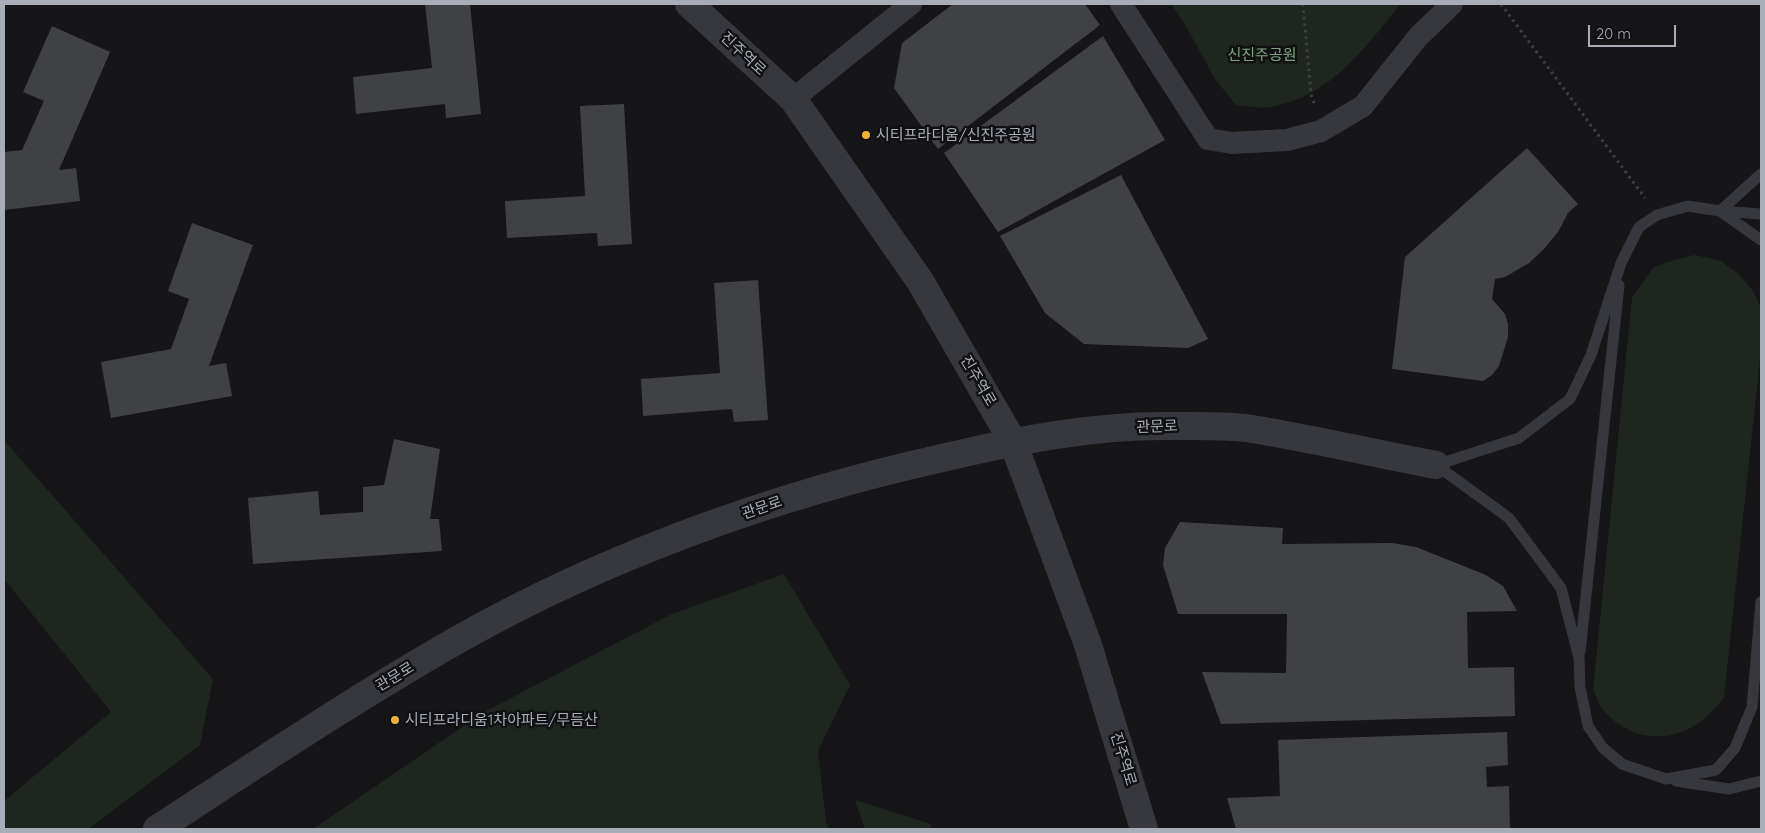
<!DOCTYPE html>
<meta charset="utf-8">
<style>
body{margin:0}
#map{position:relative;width:1765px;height:833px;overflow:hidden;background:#161618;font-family:Quicksand,sans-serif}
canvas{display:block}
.frame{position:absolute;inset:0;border:5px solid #a8adb8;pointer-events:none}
.scale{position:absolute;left:1588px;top:25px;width:88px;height:22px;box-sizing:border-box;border:2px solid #a8adb8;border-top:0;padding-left:6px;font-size:15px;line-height:18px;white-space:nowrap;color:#a8adb8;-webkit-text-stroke:4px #111113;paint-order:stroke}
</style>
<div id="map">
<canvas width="1765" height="833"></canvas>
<div class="frame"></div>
<div class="scale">20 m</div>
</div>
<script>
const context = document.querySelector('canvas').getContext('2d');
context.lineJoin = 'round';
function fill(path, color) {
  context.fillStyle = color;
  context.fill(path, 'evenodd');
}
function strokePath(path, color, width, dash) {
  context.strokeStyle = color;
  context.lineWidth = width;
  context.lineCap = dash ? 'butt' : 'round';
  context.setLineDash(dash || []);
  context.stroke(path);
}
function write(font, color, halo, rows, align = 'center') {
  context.font = font + ' Quicksand,"Noto Sans KR",sans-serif';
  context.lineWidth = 5;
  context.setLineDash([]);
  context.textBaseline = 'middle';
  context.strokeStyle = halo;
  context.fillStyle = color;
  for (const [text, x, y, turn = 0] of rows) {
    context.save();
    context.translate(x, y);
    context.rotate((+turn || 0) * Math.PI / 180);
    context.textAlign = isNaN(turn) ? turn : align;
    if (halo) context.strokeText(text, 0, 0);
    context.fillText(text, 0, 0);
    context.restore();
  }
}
const green = new Path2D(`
 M1171,4H1401C1363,49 1333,95 1271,107C1260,109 1246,106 1236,105L1215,79L1183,21Z
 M1695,255L1721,261L1739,274L1753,291L1761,308V350L1724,697C1695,740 1641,753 1603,710C1599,705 1596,696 1593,690L1632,297L1653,268L1673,260Z
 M4,440L213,679L200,745L88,829H4V801L111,712L4,579Z
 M784,574L850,685L818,751L826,822L829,829H313L484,712L672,614Z
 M855,800L931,824L932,829H865Z`);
const building = new Path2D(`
 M425,4H470L481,114L446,118L445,104L356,114L353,77L432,68Z
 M953,4H1085L1100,25L938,149L894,88L902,43Z
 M52,26L110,52L59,170L76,168L80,201L4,210V152L22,150L44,101L23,92Z
 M1103,36L1165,140L998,232L944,153Z
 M624,104L632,244L598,246L597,233L507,238L505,201L585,196L580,106Z
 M1527,148L1578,204L1568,213L1558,232L1544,249L1529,263L1505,277L1495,279L1492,299L1505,314L1508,324V337L1499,366L1492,375L1483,381L1392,369L1405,257Z
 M1121,175L1208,339L1188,348L1084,344L1045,313L1000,236Z
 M192,223L253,245L209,366L226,363L232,396L111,418L101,362L171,349L189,299L168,291Z
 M758,280L768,420L734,422L732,409L643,416L641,379L720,373L714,283Z
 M394,439L440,449L430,519H439L442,551L253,564L248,498L318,491L320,515L363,512V487L384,485Z
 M1180,522L1283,528L1282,544L1392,543L1416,547L1486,575L1503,586L1517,611L1467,612L1468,668L1514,667L1515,716L1221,724L1202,672L1286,673L1287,614H1178L1163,565L1165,548Z
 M1507,732L1508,765L1486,767L1487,787L1509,786L1510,829H1236L1227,798L1280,796L1278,740Z`);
const path = new Path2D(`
 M1303,4L1311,94L1315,106
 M1501,4L1645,198`);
const service = new Path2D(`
 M1720,211L1761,174
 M1721,211L1761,214
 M1761,240L1720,211L1688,206L1657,215L1639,227L1621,263L1591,355L1570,399L1519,438L1436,465L1509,518L1561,588L1579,658L1580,687L1588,726L1603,748L1622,764L1666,779L1716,770L1735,748L1752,707L1761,602
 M1580,652L1619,285
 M1676,781L1729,789L1761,781`);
const minor = new Path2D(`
 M1121,4L1208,139L1232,143L1287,140L1321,131L1363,106L1418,37L1452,4
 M793,99L911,4`);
const tertiary = new Path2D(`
 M689,4L793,99L920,281L1013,442L1088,645L1144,829
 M157,829C257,764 357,697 461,638C606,556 776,495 938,459C1014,441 1092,425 1170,426C1195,426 1221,425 1246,428C1309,438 1373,453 1436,465`);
const markers = [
 [866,135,5,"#f2b134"],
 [395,720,5,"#f2b134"]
];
const streetNames = [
 ["진주역로",743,54,43],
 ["진주역로",978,381,60],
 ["관문로",1157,427,-2],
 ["관문로",762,508,-19],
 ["관문로",395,677,-31],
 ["진주역로",1123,759,73]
];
const parkNames = [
 ["신진주공원",1262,55]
];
const poiNames = [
 ["시티프라디움/신진주공원",876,135],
 ["시티프라디움1차아파트/무듬산",405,720]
];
fill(green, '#1e261f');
fill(building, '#404145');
strokePath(path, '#3d3f44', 3, [2.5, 4]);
strokePath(service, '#37383d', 11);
strokePath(minor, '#37383d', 22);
strokePath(tertiary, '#37383d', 28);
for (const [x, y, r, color] of markers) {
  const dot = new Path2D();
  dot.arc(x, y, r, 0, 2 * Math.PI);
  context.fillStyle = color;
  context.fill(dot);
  strokePath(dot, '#111113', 2);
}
write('15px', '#a8adb8', '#111113', streetNames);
write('15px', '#7fa381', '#111113', parkNames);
write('15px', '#a8adb8', '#111113', poiNames, 'left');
</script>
